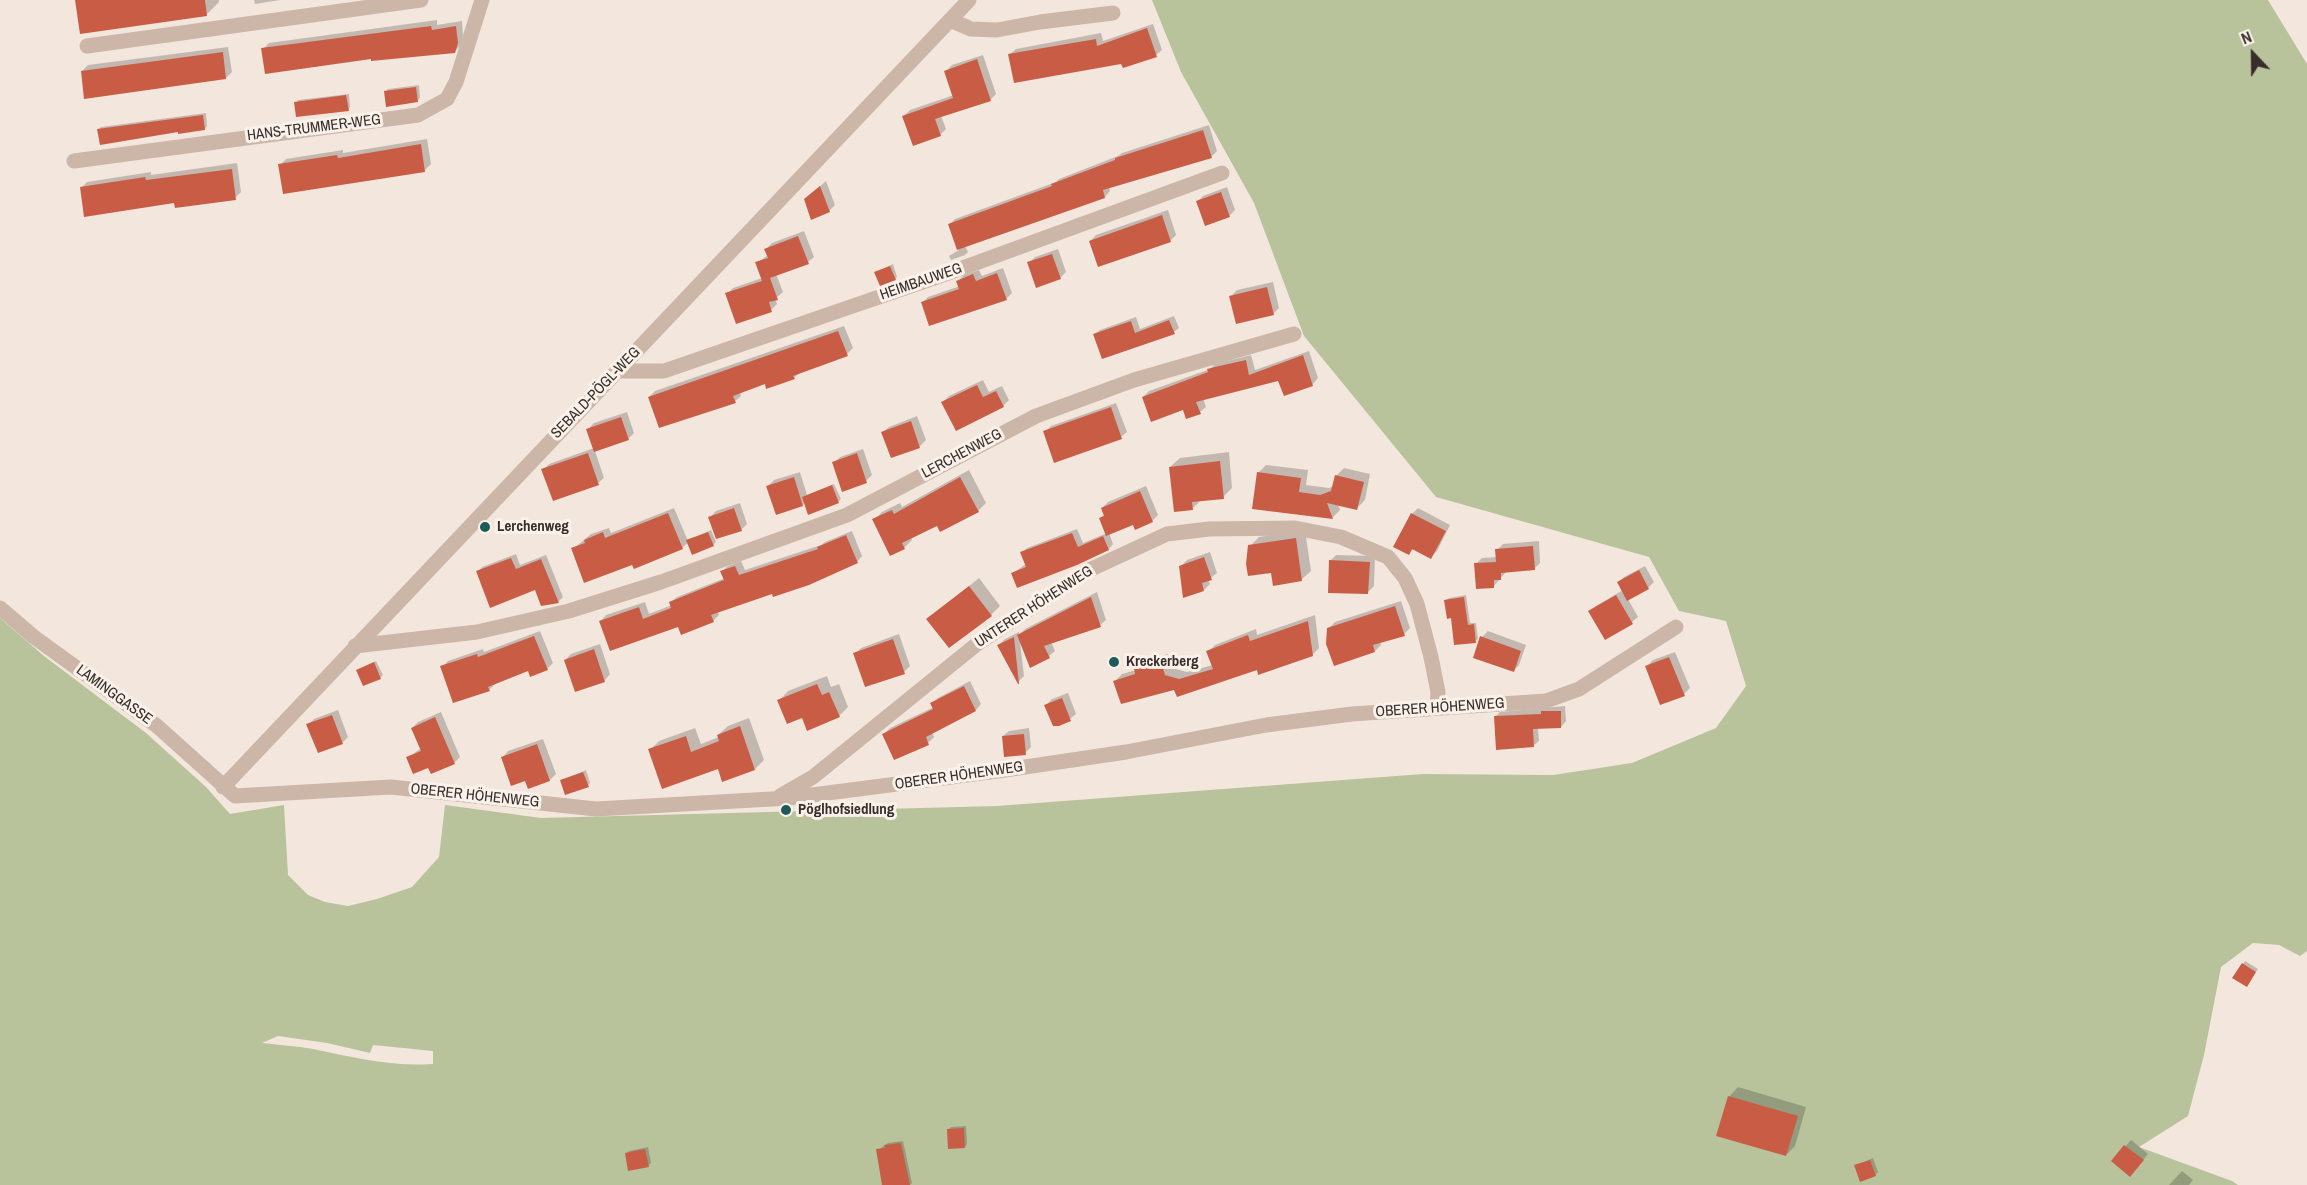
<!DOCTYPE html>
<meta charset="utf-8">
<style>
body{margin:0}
#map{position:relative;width:2307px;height:1185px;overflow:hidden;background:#f3e7dd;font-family:"Archivo Narrow",sans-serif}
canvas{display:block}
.north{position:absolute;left:2223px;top:24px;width:60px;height:60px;-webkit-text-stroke:4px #faf2ea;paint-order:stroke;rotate:338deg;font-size:16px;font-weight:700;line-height:24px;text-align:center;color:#382d29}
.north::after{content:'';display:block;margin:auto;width:21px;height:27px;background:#382d29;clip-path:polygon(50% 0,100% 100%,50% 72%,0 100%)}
</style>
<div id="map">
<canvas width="2307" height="1185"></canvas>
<div class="north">N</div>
</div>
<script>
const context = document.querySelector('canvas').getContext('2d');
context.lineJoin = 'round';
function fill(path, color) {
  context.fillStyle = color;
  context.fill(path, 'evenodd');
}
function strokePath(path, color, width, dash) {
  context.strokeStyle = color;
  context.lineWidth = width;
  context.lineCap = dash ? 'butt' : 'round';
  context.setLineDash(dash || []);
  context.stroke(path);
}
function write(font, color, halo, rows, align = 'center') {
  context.font = font + ' "Archivo Narrow",sans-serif';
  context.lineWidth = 6;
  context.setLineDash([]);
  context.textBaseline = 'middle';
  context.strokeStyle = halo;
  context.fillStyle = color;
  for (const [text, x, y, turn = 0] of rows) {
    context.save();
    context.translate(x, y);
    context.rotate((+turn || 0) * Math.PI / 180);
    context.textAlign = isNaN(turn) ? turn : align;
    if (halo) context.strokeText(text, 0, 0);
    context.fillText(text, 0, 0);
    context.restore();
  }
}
const green = new Path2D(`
 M1152,0H2268L2307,64V951L2300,956L2279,945L2253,943L2221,967L2204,1055L2188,1116L2139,1147L2232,1181L2238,1185H0V618L44,656L146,733L206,787L230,814L284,805L288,875L308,895L325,902L348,906L377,899L412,887L439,857L445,805L541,818L997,806L1423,774L1553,775L1632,763L1716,728L1746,686L1726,621L1679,611L1649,557L1436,497L1304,336L1254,203L1181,72ZM278,1036L327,1043L370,1053L373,1045L433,1051V1064C391,1067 353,1057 313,1049C296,1046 279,1045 262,1043Z`);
const shadow = new Path2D(`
 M77,0H219V2L206,15Z
 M254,0H280L255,4Z
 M437,20V25L462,21L463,36L460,46L454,52L263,49L269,43Z
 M1153,24L1162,50L1156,55L1122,62L1010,54L1016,49L1101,33L1103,41Z
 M228,47L232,72L226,78L82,71L88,65Z
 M983,55L996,94L990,100L941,116L946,129L940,135L904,116L910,110L954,95L946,71L952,65Z
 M419,85L420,98L418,100L386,91L388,89Z
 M349,94L350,107L348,109L296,103L298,100Z
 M206,113L207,126L205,129H99L101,127Z
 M1209,125L1217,151L1211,157L1109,187L1110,191L1105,197L965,246L968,252L965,255L951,260L949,256L959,250L949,225L955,219L1056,182L1059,179L1118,156L1122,153Z
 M427,139L431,164L425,170L280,165L286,159L343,150V153Z
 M237,163L241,192L235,198L176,201L81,188L87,182L151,172V175Z
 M826,181L835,205L829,211L812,193Z
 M1227,187L1235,210L1229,216L1197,202L1203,196Z
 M1168,210L1176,235L1170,241H1090L1096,235Z
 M804,231L814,257L808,262L776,274L783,292L775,299L777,304L771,310L727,294L733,288L762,278L757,263L768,255L766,249L772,243Z
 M1058,249L1066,272L1060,278L1029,263L1035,257Z
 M893,264L897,277L895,279L876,272Z
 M1003,268L1012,293L1006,299L922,303L928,297L960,286L958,281L964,275L979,270L982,276Z
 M1273,282L1279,308L1273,314L1231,296L1237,290Z
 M1174,316L1179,328L1174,332L1095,334L1100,330L1136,317L1140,329Z
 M844,326L853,348L847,354L800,372L794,378L766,382L740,392L741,396L735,401L649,397L655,391Z
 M1309,351L1318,378L1313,384L1285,394L1279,379L1203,398L1206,407L1200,412L1143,397L1149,391L1210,369L1215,364L1251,355L1255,370Z
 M983,380L989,392L1002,386L1009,400L1003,406L943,402L949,396Z
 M1116,403L1127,432L1121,437L1045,432L1051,426Z
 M627,412L634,433L628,439L595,451L604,478L598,483L543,470L549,464L594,448L588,429L594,423Z
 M917,416L926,440L920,446L891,456L883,432L889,427Z
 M863,449L872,475L866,481L843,490L834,463L840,457Z
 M1229,452L1232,488L1223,497L1201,500L1192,509L1170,467L1180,458Z
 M1266,465L1308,470L1306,485L1329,488L1334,486L1336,476L1344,468L1370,474L1365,500L1357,508L1338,504L1340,510L1333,517L1254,508L1258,473Z
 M969,470L986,503L978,511L938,524L911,537L912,540L904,548L874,520L882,512L900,503L902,507Z
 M800,472L807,495L834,484L841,499L838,502H805L803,505L768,486L774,480Z
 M1146,486L1158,515L1152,521L1134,523L1109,533L1113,544L1109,549L1076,564L1013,573L1026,564L1022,553L1027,548L1077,529L1083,543L1107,533L1101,518L1105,514L1102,508L1108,502Z
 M740,503L747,524L741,530L710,517L716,511Z
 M674,508L688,541L711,530L716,542L713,545L689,542L682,548L633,563L573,549L591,534L609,528L611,533Z
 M1418,508L1450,525L1437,551L1431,557L1414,548L1409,554L1412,514Z
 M1305,530L1311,571L1301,580L1272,571L1250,546L1259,537Z
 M852,531L862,556L857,562L717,611L719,615L713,621L679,625L601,621L606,615L645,602L649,614L672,605L671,602L677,597L725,578L722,571L728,566L741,561L745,570L821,545L825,542Z
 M1539,541L1540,563L1534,569L1506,572L1494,586L1476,564L1482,558L1497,557V550L1503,544Z
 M1210,552L1217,573L1208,580L1210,584L1204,590L1181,566L1187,560Z
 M516,554L520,565L546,555L563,597L558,602L536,588L478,572L482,567Z
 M1336,555L1375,556L1374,586L1368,592L1330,561Z
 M1645,566L1654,582L1648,588L1628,599L1638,617L1632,622L1606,638L1590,612L1596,606L1623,590L1619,582L1624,577Z
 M979,578L1000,606L991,615L928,619Z
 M1097,592L1106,620L1100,625L1051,642L1055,651L1049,656L1020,642L1024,676L1018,682L999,645L1005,639L1019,632V635L1025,629Z
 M1466,595L1470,623H1476L1478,639L1475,641L1453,616L1446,600L1449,598Z
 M1401,601L1410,628L1404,634L1380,642L1381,645L1375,651L1328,629L1335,622Z
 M1315,615L1319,648L1312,655L1175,688L1115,681L1122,674L1136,670L1142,662L1168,654L1172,668L1187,672L1213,665L1208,652L1215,645L1256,629L1257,635Z
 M540,631L553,663L547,669H529L495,684L489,690L442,667L448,661L483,649L484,652Z
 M1488,631L1526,645L1519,665L1513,671L1482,637Z
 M899,634L910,666L904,672L855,654L861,648Z
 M600,644L610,674L605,680L576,690L565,660L571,654Z
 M1675,652L1690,688L1684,694L1647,666L1653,660Z
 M376,661L383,675L380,678L358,670Z
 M827,676L831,687L839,684L848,707L839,716H802L779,701L788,691Z
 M970,681L981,704L976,710L932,732L934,737L928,743L884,734L890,728L934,707L932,704L938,698Z
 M1068,693L1076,714L1070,719L1046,705L1052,699Z
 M1565,706L1566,721L1561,727L1538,728L1539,741L1533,746L1495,717L1500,712Z
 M338,710L348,737L342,743L308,725L314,719Z
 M441,712L460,757L454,763L429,766L408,758L421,748L412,728L418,722Z
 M749,718L764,760L755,769L719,768L650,750L659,741L695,728L701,744L719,737L718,735L728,726Z
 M1029,728L1031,747L1025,753L1003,736L1009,731Z
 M543,739L556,774L550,780L529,787L526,779L503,757L508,751Z
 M586,770L590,783L588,785L562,781Z
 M2245,961L2258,969L2249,982L2243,964Z
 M1738,1087L1806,1107L1795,1146L1786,1155L1729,1097Z
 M966,1126L967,1144L965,1147L948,1130L951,1127Z
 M2131,1140L2148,1154L2136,1169L2113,1161Z
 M903,1141L912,1183L910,1185H884L878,1150L888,1143Z
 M648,1147L651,1163L648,1166L626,1154L629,1151Z
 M1873,1158L1878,1172L1875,1175L1856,1166Z
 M2182,1171L2193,1180L2189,1185H2169Z`);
const building = new Path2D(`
 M75,0H205L207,16L80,34Z
 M431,26L432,30L456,26L458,43L455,53L371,61V59L265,74L261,48Z
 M1147,28L1157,57L1123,68L1121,64L1014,83L1008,54L1096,39L1097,46Z
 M223,52L226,79L84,99L81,71Z
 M977,59L991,101L935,119L941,136L913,146L902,116L953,98L944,71Z
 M416,87L418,102L386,107L384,91Z
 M346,95L349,111L296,117L294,102Z
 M203,115L205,130L178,134V132L100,145L97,129Z
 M1203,130L1212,158L1103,190L1105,198L957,250L948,224L1052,186L1051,184L1115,160V158Z
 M421,144L425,172L283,194L278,164L337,155L338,158Z
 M232,169L236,200L175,208L174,203L84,217L80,187L145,177L146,180Z
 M820,186L830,212L811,220L804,199Z
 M1221,192L1230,217L1205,226L1196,201Z
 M1162,215L1171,242L1098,267L1089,241Z
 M798,236L809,264L770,278L778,300L769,302L772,312L736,324L725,293L762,281L755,262L768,258L764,249Z
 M1052,254L1061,279L1036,288L1027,262Z
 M890,266L896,280L880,286L874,272Z
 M997,273L1007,300L929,326L921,302L959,289L956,281L973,274L976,281Z
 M1267,287L1274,315L1236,324L1229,296Z
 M1169,320L1175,334L1102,359L1093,334L1131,321L1135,333Z
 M838,331L848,356L793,376L795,379L766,389L765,384L733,396L736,403L659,428L648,397Z
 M1303,355L1313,386L1284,396L1278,381L1196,402L1201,414L1186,419L1183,410L1151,422L1142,397L1208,372L1207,369L1215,367L1246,360L1249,375Z
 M977,385L983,397L996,391L1004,407L956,431L941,402Z
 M1111,407L1122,439L1054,463L1043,431Z
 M621,417L629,440L594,452L586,429Z
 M911,421L920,448L891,458L881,432Z
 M588,453L599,485L553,501L541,469Z
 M857,453L867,483L842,492L832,462Z
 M1220,461L1224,499L1192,502L1193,510L1174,512L1169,467Z
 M1257,472L1301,478L1299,492L1320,495L1331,491L1335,475L1364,482L1357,510L1327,503L1333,519L1252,509Z
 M794,477L803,506L776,515L766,486Z
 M960,477L979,512L940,532L937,526L902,543L905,549L890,556L872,519L892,510L894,514Z
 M832,485L839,503L808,515L802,497Z
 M1140,491L1153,522L1135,530L1133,525L1106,536L1099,518L1104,516L1101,508Z
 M734,508L742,531L716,539L708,517Z
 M668,513L683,549L634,569L632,565L584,583L571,548L585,543L584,540L603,532L605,538Z
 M1411,513L1446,531L1431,559L1412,549L1409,555L1393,547Z
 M708,532L714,546L692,555L686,540Z
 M1072,533L1078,547L1103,536L1109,550L1077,565L1017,588L1011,573L1026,567L1020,552Z
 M846,535L858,563L809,585L773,597L772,594L711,615L714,622L681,635L678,627L610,651L599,621L639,607L643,619L671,608L669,602L724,580L720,571L735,566L739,575L818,549L817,547Z
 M1296,538L1302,581L1273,586L1271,573L1248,576L1246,564L1248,545Z
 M1533,546L1535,570L1501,573V580H1494V588L1476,589L1474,563L1496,562L1495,549Z
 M1204,557L1212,580L1202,583L1204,591L1183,598L1179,566Z
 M511,558L516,569L541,559L559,603L541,606L535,590L490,608L476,571Z
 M1329,560L1370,562L1368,594L1328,593Z
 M1639,570L1649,589L1627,601L1617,582Z
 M969,586L992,616L949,648L926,619Z
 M1616,595L1633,624L1605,640L1588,611Z
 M1091,597L1101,627L1044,646L1050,658L1030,668L1017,635Z
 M1464,597L1468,625L1474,624L1476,643L1454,645L1451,618L1447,619L1444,600Z
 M1395,606L1405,636L1373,645L1375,652L1334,666L1326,644L1327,628Z
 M1308,621L1313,656L1258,675L1257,670L1177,697L1174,690L1121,704L1113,681L1135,674L1134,668L1161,661L1165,675L1179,679L1213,669L1206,651L1248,635L1250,641Z
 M534,636L548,670L530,677L528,671L488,687L490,691L453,703L440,666L477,654L478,657Z
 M1480,636L1521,651L1514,672L1473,658Z
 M1014,637L1019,684H1018L997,645Z
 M893,639L905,674L865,687L853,653Z
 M594,649L605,682L575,692L564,660Z
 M1669,657L1685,696L1660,705L1645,666Z
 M374,662L381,679L363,686L356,670Z
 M817,684L822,695L829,692L840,717L807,731L802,718L787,724L777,700Z
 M964,686L976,711L926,737L929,745L894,760L882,734L933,709L930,703Z
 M1062,698L1071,721L1059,726H1053L1044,705Z
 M1541,711H1561V728L1533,729L1534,747L1496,750L1494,716L1541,714Z
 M332,715L343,744L318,753L306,724Z
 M435,717L455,764L431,774L428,768L413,774L406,757L421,751L411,728Z
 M740,726L755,770L722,782L718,769L662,789L648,749L686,736L691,752L719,741L717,735Z
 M1024,734L1026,755L1004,757L1002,736Z
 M537,744L550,781L528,789L525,781L511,786L501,757Z
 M583,772L589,787L565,795L560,780Z
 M2242,963L2256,972L2247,987L2232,978Z
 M1728,1096L1798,1116L1786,1156L1716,1136Z
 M964,1128L965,1148L948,1149L947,1129Z
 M901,1143L910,1185H882L876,1149L885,1148L884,1145Z
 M2124,1145L2144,1160L2130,1177L2111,1161Z
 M645,1149L649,1167L628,1171L625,1153Z
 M1870,1160L1876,1176L1860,1182L1854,1165Z`);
const minor = new Path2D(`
 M950,20L971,29L997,30L1040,22L1113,13
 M87,46L421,0
 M74,161L418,115L447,99L456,82L482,0
 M617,371H664L946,274L1222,173
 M0,608L34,637L157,726L235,796L391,787L596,809L789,798L1005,770L1126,752L1266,725L1352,714L1546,701L1579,689L1676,627
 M355,646L477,632L569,611L661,582L847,515L1036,416L1134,380L1294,334
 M223,787L969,0
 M780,796L813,777L977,644L1087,571L1167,534L1209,529L1295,528L1341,537L1388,557L1405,578L1417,604L1431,657L1438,692L1437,707`);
const markers = [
 [485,527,6,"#1d5b5b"],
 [1114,662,6,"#1d5b5b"],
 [786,810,6,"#1d5b5b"]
];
const streetNames = [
 ["HANS-TRUMMER-WEG",314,128,-7],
 ["HEIMBAUWEG",921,282,-19],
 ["SEBALD-PÖGL-WEG",596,393,-46],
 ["LERCHENWEG",962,454,-28],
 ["UNTERER HÖHENWEG",1034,607,-33],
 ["LAMINGGASSE",114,695,36],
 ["OBERER HÖHENWEG",1440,708,-4],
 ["OBERER HÖHENWEG",959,776,-8],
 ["OBERER HÖHENWEG",475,796,6]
];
const poiNames = [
 ["Lerchenweg",497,527],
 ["Kreckerberg",1126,662],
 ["Pöglhofsiedlung",798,810]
];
fill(green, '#b8c39c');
fill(shadow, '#0003');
fill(building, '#c95c45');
strokePath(minor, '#ccb6a8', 15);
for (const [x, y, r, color] of markers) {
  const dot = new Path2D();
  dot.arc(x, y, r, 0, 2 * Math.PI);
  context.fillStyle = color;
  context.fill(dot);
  strokePath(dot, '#faf2ea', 2);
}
write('15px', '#382d29', '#faf2ea', streetNames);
write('bold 15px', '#382d29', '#faf2ea', poiNames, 'left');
</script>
